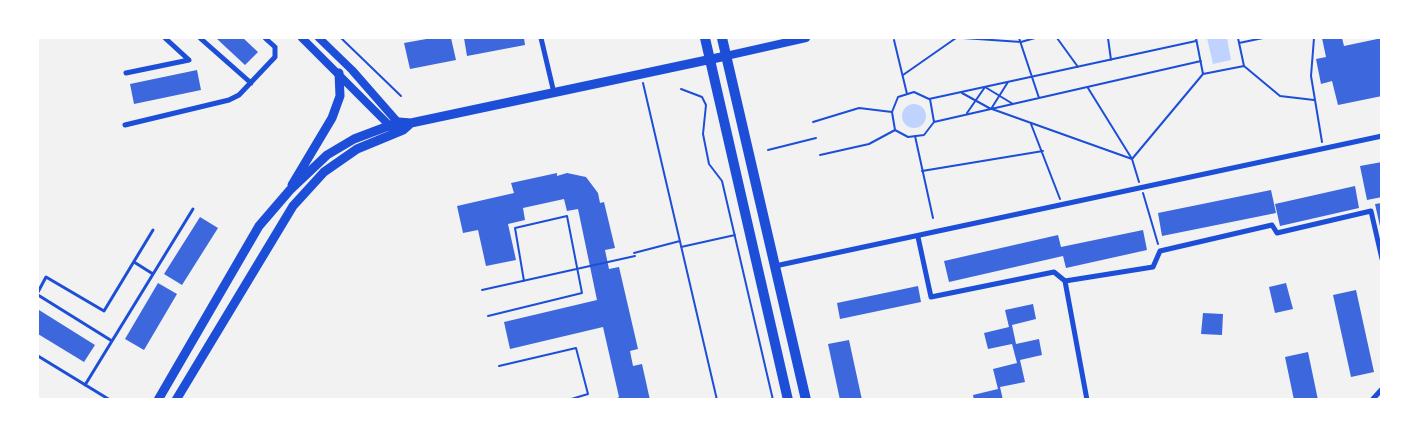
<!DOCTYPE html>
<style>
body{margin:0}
#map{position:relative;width:1419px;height:437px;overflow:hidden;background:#f2f2f2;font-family:"IBM Plex Sans",sans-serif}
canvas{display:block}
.frame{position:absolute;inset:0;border:39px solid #fff;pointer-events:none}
</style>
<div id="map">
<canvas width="1419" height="437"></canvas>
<div class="frame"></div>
</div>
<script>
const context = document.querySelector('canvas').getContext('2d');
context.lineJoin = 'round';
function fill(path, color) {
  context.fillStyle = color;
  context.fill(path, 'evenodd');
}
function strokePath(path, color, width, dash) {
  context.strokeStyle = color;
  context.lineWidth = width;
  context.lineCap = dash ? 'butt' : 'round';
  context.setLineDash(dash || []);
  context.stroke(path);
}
const water = new Path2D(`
 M1207,38H1227L1231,60L1213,64Z
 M902 116a12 12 0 1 1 24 0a12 12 0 1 1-24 0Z`);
const building = new Path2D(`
 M216,38H243L258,52L245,65Z
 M432,38H451L456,60L410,69L404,43Z
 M464,38H524L525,45L467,56Z
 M1322,38H1342L1344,46L1382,38V96L1338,105L1332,81L1321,84L1316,59L1326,57Z
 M197,70L201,90L134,104L130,84Z
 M1382,162V197L1367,200L1360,166Z
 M557,173V176L567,173L586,177L598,193L600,203L604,202L615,248L605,250L609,269L619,267L638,349L630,351L633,366L642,364L650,400H614L619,397L603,327L510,349L504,322L597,300L578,209L567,211L564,199L523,208L525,220L508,224L516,260L486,266L478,230L463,233L457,206L514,193L511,183Z
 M1355,186L1359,208L1280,226L1275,204Z
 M1271,190L1276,213L1162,236L1158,213Z
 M1382,203V231H1381L1375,204Z
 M200,217L218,228L182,285L164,274Z
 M1143,230L1147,250L1066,268L1063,256L949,282L944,261L1058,235L1061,247Z
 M158,283L177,294L144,350L125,339Z
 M1286,283L1293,309L1275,313L1269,287Z
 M918,286L921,302L840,319L837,303Z
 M1356,290L1374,372L1351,377L1333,295Z
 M1033,304L1036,319L1012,325L1016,344L1039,339L1042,355L1020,360L1025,382L1000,387L1003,400H974L973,395L998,389L993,369L1017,363L1012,344L988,349L984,333L1009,327L1005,310Z
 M39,310L95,345L84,362L38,334Z
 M1203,313L1223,314L1222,335L1201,334Z
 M849,340L862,400H840L828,344Z
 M1308,352L1318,400H1294L1285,357Z`);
const path = new Path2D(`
 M341,38L401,96
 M963,38L1021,42L1035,38
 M1019,38L1039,98
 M1057,38L1078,67
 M1108,38L1111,60
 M1196,38L1203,74L1244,66
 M1238,38L1244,66L1280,96L1314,100
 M1314,38L1311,76L1322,142
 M894,40L907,94
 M1196,41L929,99L914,92L898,97L892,112L895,130L908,137L924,135L934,122L1201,61
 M1239,43L1263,38
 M903,75L956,38
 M643,83L717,400
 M1088,88L1132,159L1139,182
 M681,89L702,97L706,105L703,134L709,164L722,181L773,400
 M962,93L991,109L1008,82
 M930,99L934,122
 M992,109L1132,159L1203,74
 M967,113L985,87L1013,104
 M813,122L859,108L892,112
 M1031,124L1060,199
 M915,136L933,218
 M768,150L816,138
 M820,155L869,144L895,130
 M922,171L1043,151
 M1143,193L1158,244
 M681,247L735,235
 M634,253L680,241
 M482,290L635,256
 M488,316L582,293L567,216L515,228L524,281
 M499,366L576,348L588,394L568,400`);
const service = new Path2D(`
 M134,262L153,274
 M38,292L46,277L104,311L153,230
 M38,295L112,341
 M38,356L110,400
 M85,385L193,209`);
const minor = new Path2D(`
 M200,38L251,83
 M541,38L554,93
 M126,73L189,60L165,38
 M125,125L229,100L239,95L275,57V47L265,38
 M918,237L931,297L1054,272L1065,281L1087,400
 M775,266L1382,136
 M1065,281L1153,267L1160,251L1272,225L1277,233L1371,211L1382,259
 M1372,400L1382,389`);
const tertiary = new Path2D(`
 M302,38L392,128
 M319,38L352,70L401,126
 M726,56L806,38`);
const secondary = new Path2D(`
 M292,185L332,118L340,96L339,73
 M158,400L259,226L290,190L327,155L354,139L399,122L411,123L726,56
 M176,400L293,206L324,172L357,149L403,130L411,123`);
const primary = new Path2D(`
 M705,38L788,400
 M722,38L806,400`);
fill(water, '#bfd3fe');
fill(building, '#3d67dc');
strokePath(path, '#1d4ed8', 2);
strokePath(service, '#1d4ed8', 3);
strokePath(minor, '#1d4ed8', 5);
strokePath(tertiary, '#1d4ed8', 8);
strokePath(secondary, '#1d4ed8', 9);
strokePath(primary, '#1d4ed8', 10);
</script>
